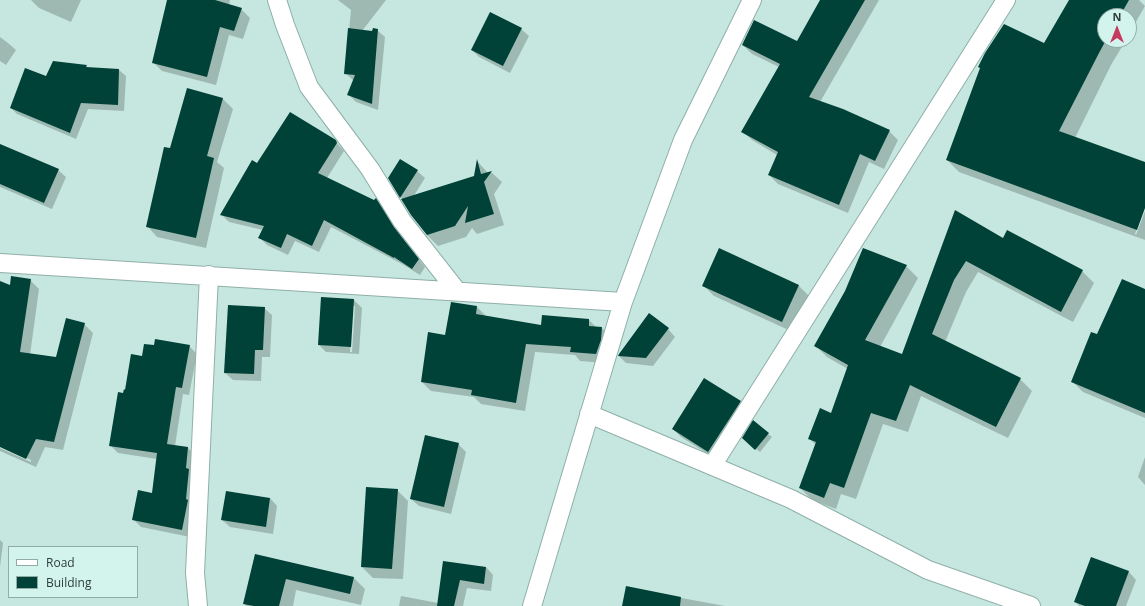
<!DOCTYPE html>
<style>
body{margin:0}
#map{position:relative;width:1145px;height:606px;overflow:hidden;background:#c6e7df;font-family:"Open Sans",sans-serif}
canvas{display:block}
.legend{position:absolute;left:8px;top:546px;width:130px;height:52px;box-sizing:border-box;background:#d3f4ec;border:1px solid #92aba5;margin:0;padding:5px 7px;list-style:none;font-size:12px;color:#303d3a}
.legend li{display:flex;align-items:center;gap:8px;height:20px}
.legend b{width:20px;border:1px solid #92aba5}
.north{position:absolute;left:1097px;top:8px;width:40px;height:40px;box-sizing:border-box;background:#d3f4ec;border:1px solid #92aba5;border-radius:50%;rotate:0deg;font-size:11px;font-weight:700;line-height:16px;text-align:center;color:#303d3a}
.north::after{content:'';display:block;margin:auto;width:14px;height:18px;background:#c83960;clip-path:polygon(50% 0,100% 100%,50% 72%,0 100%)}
</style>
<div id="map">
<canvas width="1145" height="606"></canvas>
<ul class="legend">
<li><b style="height:5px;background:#fff"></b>Road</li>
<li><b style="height:11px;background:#004138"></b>Building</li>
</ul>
<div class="north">N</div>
</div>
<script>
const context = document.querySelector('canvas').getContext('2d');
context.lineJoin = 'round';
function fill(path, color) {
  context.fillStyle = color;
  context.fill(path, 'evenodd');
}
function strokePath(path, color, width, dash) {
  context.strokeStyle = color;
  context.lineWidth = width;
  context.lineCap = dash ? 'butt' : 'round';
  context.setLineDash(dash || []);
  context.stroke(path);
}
const shadow = new Path2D(`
 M31,0H81L71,22L39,8Z
 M168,0H230L229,5L241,9L250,18L243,39L229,35L216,85L162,71L153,62Z
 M338,0H386L362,31L372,32L377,30L385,37L378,110L356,102L348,94L354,81L345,73L351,10Z
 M822,0H879L820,102L889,131L898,140L884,169L869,162L848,213L778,184L769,175L777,155L752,140L743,132L779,67L752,54L743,45L797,43Z
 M1070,0H1139L1145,6L1129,34V16H1105V40H1126L1111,65L1075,138L1145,163V205L1135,234L1136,235L1145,211V240L959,172L947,160L1044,45Z
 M521,29L529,36L510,73L479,57L472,50Z
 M0,37L8,43L16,50L6,65L0,61Z
 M86,66L88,68L119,70L126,76L124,111L88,109L76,139L17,114L11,108L47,77Z
 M188,89L223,99L233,109L217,162L224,168L206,248L157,237L148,227Z
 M335,141L344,151L327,178L375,201L376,200L383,206L401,236L425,267L420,275L402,264L331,227L319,252L295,241L288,255L267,245L260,238L263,230L229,222L222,215L257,165Z
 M0,145L58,170L66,177L52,209L0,187Z
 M477,161L488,173L491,172L502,182L494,194L504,225L477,234L472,228L466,237L438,246L427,235L401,197L389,178L417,171L425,178L413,197L474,177Z
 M956,211L1003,240L1008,231L1082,271L1094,283L1073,322L978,272L966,292L945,342L1020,379L1032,391L1008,438L921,396L908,432L883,424L856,499L841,494L836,509L812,500L800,488L816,445L810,439L832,414L848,369L827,357L815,345L846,292L863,249L906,266L918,278L880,347L902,355Z
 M30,280L39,289L30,355L57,358L84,324L93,333L63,450L45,447L36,467L0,451V448L31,462V460L0,446V282L10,286Z
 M703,285H798L809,296L793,332L714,296Z
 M1145,290V418L1083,392L1072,381L1097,335Z
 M322,298L354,300L362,308L359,354L326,352L319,345ZM353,306H355L352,352H350Z
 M477,307L486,316L542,327L589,320L596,327L602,328L610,337L605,363L580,361L575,355L535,352L525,411L481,404L474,397L431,391L422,382L446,336Z
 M264,308L272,315L270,357H262L261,381L233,380L225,373Z
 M668,329L675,337L653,366L626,363L619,356Z
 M189,346L197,354L189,395L183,394L175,446L188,448L195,455L190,537L141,527L133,519L153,494L157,459L118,453L110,445L124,394L142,357Z
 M740,402L747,409L716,459L681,437L673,429Z
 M768,434L772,437L760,452L745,440Z
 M458,444L466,452L451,514L419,506L411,499Z
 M1145,457V485L1138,477Z
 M397,490L408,501L403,579L373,578L362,567Z
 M270,498L277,506L273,534L230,527L222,520Z
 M0,540L3,543L0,567Z
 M255,555L354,578L365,589L361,605L296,590L293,606H247L244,603Z
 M1092,558L1129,572L1136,580L1126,606H1079L1075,601Z
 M444,562L486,567L493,575L491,591L467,588L463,606H399L401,596L438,603Z
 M627,588L725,606H623Z`);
const building = new Path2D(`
 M167,0H215L242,8L234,31L220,27L207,77L152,63Z
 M820,0H865L809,97L843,109L890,130L875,161L860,154L839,205L768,175L778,152L741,132L780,64L742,45L754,20L797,41Z
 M1069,0H1129L1120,16H1105V40H1106L1099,53L1059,131L1145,162V208L1137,230L946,160L980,68L978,67L985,53L1004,24L1044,43Z
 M490,12L522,28L503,66L471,50Z
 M348,28L372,31L373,28L378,29L372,104L347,95L355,75L344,74Z
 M53,61L87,65L86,67L119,69L118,105L81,103L70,133L10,108L25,68L46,76Z
 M187,88L223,98L207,156L214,158L196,238L146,227L164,147L170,148Z
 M290,112L336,140L337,143L318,173L374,200L376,198L394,227L419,259L412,269L394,257V258L324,220L312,246L287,234L281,248L258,238L264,226L220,215L252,160L257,163Z
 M0,144L59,169L44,203L0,184Z
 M400,159L418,170L400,198L388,178Z
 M477,159L481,174L492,171L484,182L494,214L465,223L468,206L455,226L427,235L411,215L401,199L474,176Z
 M955,210L1003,238L1007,230L1083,270L1061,312L966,261L954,280L932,334L1021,378L996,427L910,385L896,421L871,413L844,488L830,483L824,498L799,488L816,442L808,439L820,408L831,413L848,365L814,346L845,291L863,248L907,265L865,340L902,354Z
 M719,248L799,285L782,322L702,286Z
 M11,276L31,279L20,352L56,357L66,318L85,323L54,442L36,439L26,459L0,447V281L10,285Z
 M1122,279L1145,289V413L1071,382L1091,332L1097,334Z
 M321,297L354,299L351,347L318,345Z
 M451,302L477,306L476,314L541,325L542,315L589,319V326L602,327L601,340L596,354L570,352L571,347L526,344L516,403L471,395L472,390L421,382L428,332L445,335Z
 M228,305L265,307L263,350H255L254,374L224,373Z
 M649,313L669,328L646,358L618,356L619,354Z
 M155,339L190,345L182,388L176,387L167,444L188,447L186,468L189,469L186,499L188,500L182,530L132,520L138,490L152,493L157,453L109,446L118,392L123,393L124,389L125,390L131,354L142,356L144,344L154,345Z
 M704,378L741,401L708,452L672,429Z
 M753,420L769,433L755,450L742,438Z
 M425,435L459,443L444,507L410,499Z
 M366,487L398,489L392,569L361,567Z
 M226,491L270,498L266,527L221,520Z
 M255,554L354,577L350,594L286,579L279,606H254L243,604Z
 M1091,557L1129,571L1116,606H1085L1074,602Z
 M443,561L486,567L484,584L460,580L454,606H437Z
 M626,586L681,597L680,606H622Z`);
const street = new Path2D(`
 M277,0L285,25L309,87L370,169L402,221L457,291
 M0,263L623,302
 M589,414L791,499L928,570L1031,606
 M712,466L1006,0
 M198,606L195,573L209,275
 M532,606L623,302L683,140L752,0`);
fill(shadow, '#0003');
fill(building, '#004138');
strokePath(street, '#8fafa8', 20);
strokePath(street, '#fff', 18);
</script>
